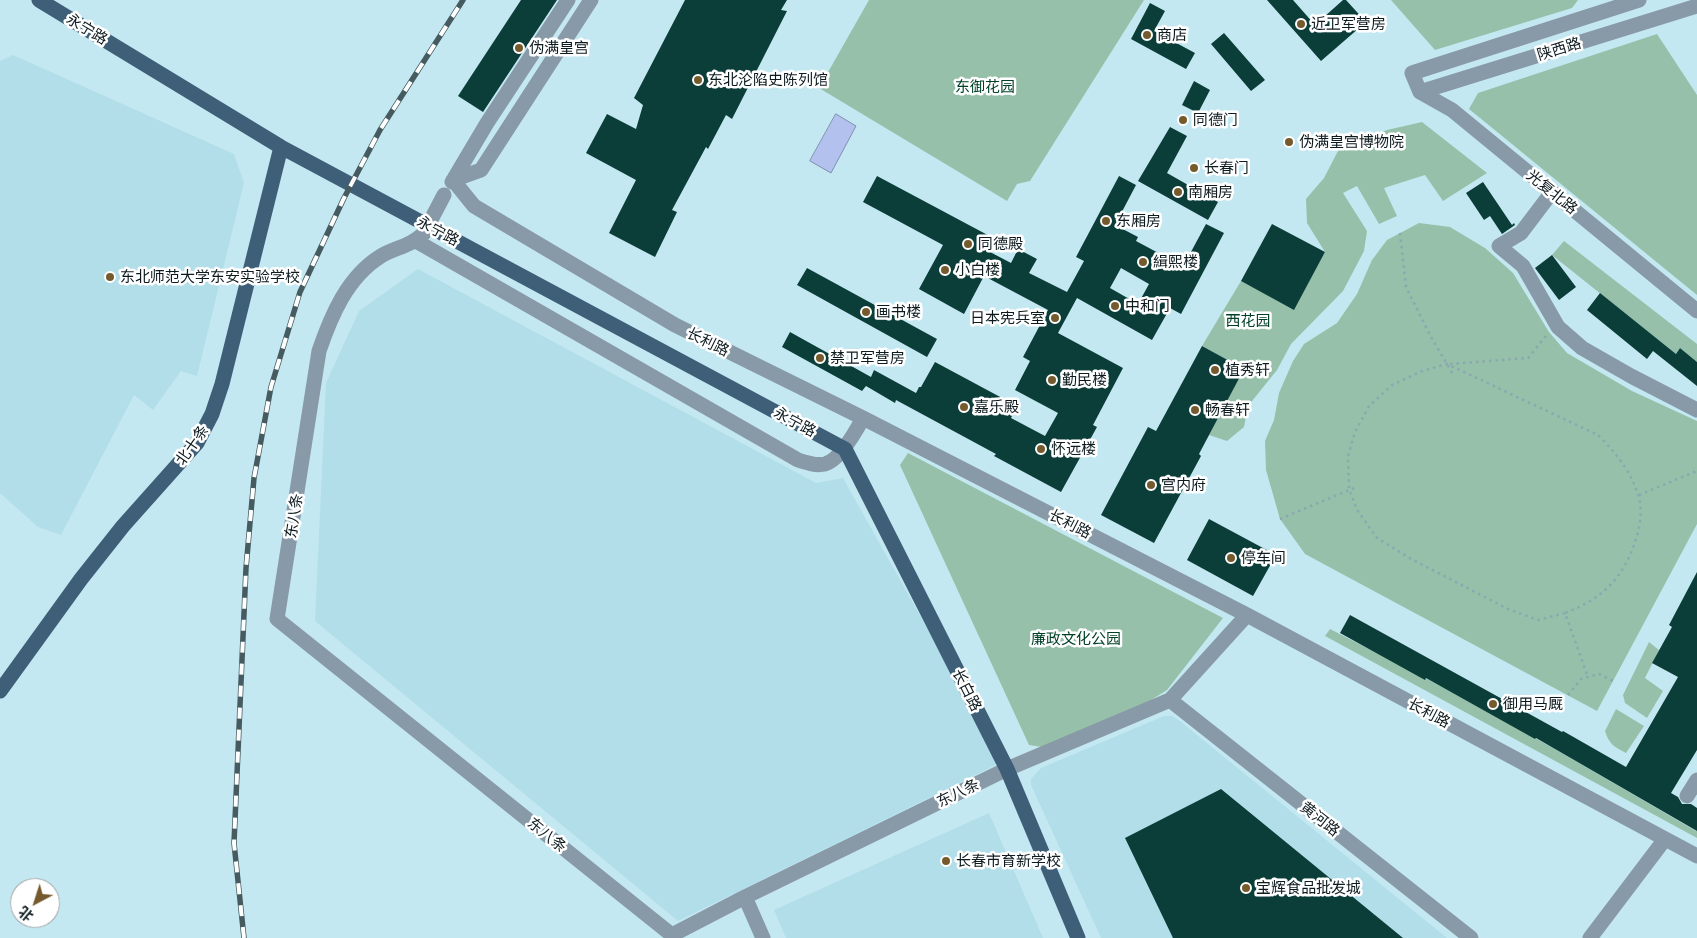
<!DOCTYPE html>
<meta charset="utf-8">
<style>
body{margin:0}
#map{position:relative;width:1697px;height:938px;overflow:hidden;background:#c4e8f1;font-family:"Exo 2","Noto Sans SC",sans-serif}
canvas{display:block}
.north{position:absolute;left:10px;top:878px;width:50px;height:50px;box-sizing:border-box;background:#fff;border:1px solid #9ea3a5;border-radius:50%;rotate:220deg;font-size:14px;font-weight:700;line-height:20px;text-align:center;color:#0d1a1e}
.north::after{content:'';display:block;margin:auto;width:18px;height:22px;background:#745a2c;clip-path:polygon(50% 0,100% 100%,50% 72%,0 100%)}
</style>
<div id="map">
<canvas width="1697" height="938"></canvas>
<div class="north">北</div>
</div>
<script>
const context = document.querySelector('canvas').getContext('2d');
context.lineJoin = 'round';
function fill(path, color) {
  context.fillStyle = color;
  context.fill(path, 'evenodd');
}
function strokePath(path, color, width, dash) {
  context.strokeStyle = color;
  context.lineWidth = width;
  context.lineCap = dash ? 'butt' : 'round';
  context.setLineDash(dash || []);
  context.stroke(path);
}
function write(font, color, halo, rows, align = 'center') {
  context.font = font + ' "Exo 2","Noto Sans SC",sans-serif';
  context.lineWidth = 5;
  context.setLineDash([]);
  context.textBaseline = 'middle';
  context.strokeStyle = halo;
  context.fillStyle = color;
  for (const [text, x, y, turn = 0] of rows) {
    context.save();
    context.translate(x, y);
    context.rotate((+turn || 0) * Math.PI / 180);
    context.textAlign = isNaN(turn) ? turn : align;
    if (halo) context.strokeText(text, 0, 0);
    context.fillText(text, 0, 0);
    context.restore();
  }
}
const built = new Path2D(`
 M13,55L234,154L244,183L197,376L181,371L153,410L134,395L61,535L38,527L0,493V61Z
 M418,269L816,483L843,478L1002,762L678,921L315,621L326,383L359,311Z
 M1164,716H1172L1181,722L1447,938H1101L1031,785V779L1041,768Z
 M989,813L1043,938H786L774,910Z`);
const green = new Path2D(`
 M869,0H1144L1030,181L1017,184L1007,201L819,88Z
 M1391,0H1578L1572,8L1435,50Z
 M1657,34L1697,95V295L1469,109L1478,93Z
 M1422,122L1487,173L1443,201L1425,175L1384,188L1397,216L1379,224L1357,186L1343,193L1367,231L1364,251L1343,291L1291,344L1277,370L1248,406L1244,427L1227,441L1209,435L1243,369L1202,346L1241,281L1294,309L1325,252L1307,223L1306,199L1324,178L1339,149L1387,130Z
 M1419,223L1450,227L1485,248L1513,273L1549,332L1567,353L1632,391L1697,421V524L1597,711L1305,554L1280,519L1266,470L1265,441L1274,420L1279,393L1293,361L1304,344L1337,323L1357,294L1372,260L1387,240Z
 M1564,241L1697,344V362L1680,348L1676,354L1552,255Z
 M908,453L1223,618L1167,690L1148,702L1042,747L1029,745L900,465Z
 M1330,629L1441,686L1553,748L1696,831L1697,830V838L1325,636Z
 M1649,642L1659,650L1645,678L1663,691L1647,718L1625,703L1623,695Z
 M1616,709L1644,726L1626,753C1614,747 1609,744 1605,731Z`);
const water = new Path2D(`
 M836,114L856,126L831,173L810,161Z`);
const building = new Path2D(`
 M521,0H557L483,112L458,96Z
 M685,0H787L781,10L787,11L732,119L726,115L708,149L706,147L672,210L677,212L655,257L609,233L636,180L586,153L607,114L636,129L643,105L634,98Z
 M1267,0H1293L1315,25L1343,0H1346L1366,22L1321,61Z
 M1150,3L1165,11L1154,31L1195,53L1186,69L1131,39Z
 M1224,33L1265,80L1251,91L1211,44Z
 M1194,81L1210,90L1198,113L1182,105Z
 M1170,127L1187,136L1167,173L1218,202L1208,220L1138,181Z
 M877,176L997,240L990,252L1011,263L1018,249L1037,259L1029,273L1067,292L1084,261L1076,257L1119,176L1136,185L1115,225L1138,237L1136,241L1164,256L1166,253L1185,263L1206,224L1224,233L1181,314L1170,308L1152,340L1077,298L1058,333L1123,368L1093,425L1097,427L1061,492L994,456L996,454L896,400L895,403L866,386L862,391L782,347L790,332L871,377L874,370L916,393L919,387H921L935,362L1017,406L1011,418L1045,436L1058,413L1015,390L1030,361L1023,357L1048,310L984,276L964,314L919,289L943,245L863,202ZM1121,268L1149,284L1138,304L1110,288Z
 M1483,182L1512,225L1514,223L1515,225L1502,234L1490,216L1484,220L1466,193Z
 M1272,224L1325,252L1294,310L1241,281Z
 M1552,255L1576,287L1559,300L1535,268Z
 M807,268L937,339L927,357L797,285Z
 M1600,293L1676,354L1680,348L1697,362V386L1653,351L1647,359L1587,310Z
 M1202,346L1244,369L1199,454L1201,456L1154,543L1101,515L1148,427L1156,431Z
 M1209,519L1276,555L1253,596L1187,560Z
 M1697,572V750L1671,793L1678,797L1682,804H1691L1697,808V831L1536,738L1535,739L1426,678L1425,680L1340,633L1350,615L1562,732L1563,731L1626,767L1678,677L1652,663L1672,627L1669,625Z
 M1221,789L1403,938H1173L1125,838Z`);
const path = new Path2D(`
 M1400,233L1406,287L1431,337L1454,376
 M1450,364L1528,358L1546,336
 M1639,495L1697,471
 M1280,519L1354,488
 M1565,613L1538,620L1508,609L1413,560L1377,538L1357,510L1349,489L1348,456L1355,432L1369,406L1392,385L1422,371L1447,364L1598,435C1615,452 1630,470 1638,494C1642,506 1641,520 1638,532C1627,574 1605,598 1565,613L1588,677
 M1568,695L1581,679L1599,674L1613,681`);
const minor = new Path2D(`
 M1639,0L1412,73L1420,92L1452,110L1697,311
 M1420,92L1697,6
 M453,180L474,206L675,325L863,418L1247,615L1697,856
 M453,180L481,170L591,0
 M452,182L487,123L568,0
 M1552,192L1521,233L1499,246L1523,266L1558,327L1582,348L1631,376L1697,410
 M424,233C410,247 396,247 381,256C347,277 331,316 319,351L277,619L672,935L745,897L1007,769L1170,700L1247,615
 M416,241L798,460C807,463 816,466 825,464C840,460 856,431 863,418
 M1170,700L1471,938
 M1687,796L1697,780
 M745,897L763,938
 M1590,938L1665,839`);
const major = new Path2D(`
 M39,0L281,147L845,449L1007,769L1078,938
 M0,691L81,579L123,526L197,443L212,414L222,384L281,147`);
const rail = new Path2D(`
 M244,938L234,843L246,568L254,478L271,387L300,292L344,198L380,130L463,0`);
const minorBridge = new Path2D(`
 M424,233L444,195`);
const markers = [
 [1301,24,5,"#745a2c"],
 [1147,35,5,"#745a2c"],
 [519,48,5,"#745a2c"],
 [698,80,5,"#745a2c"],
 [1183,120,5,"#745a2c"],
 [1289,142,5,"#745a2c"],
 [1194,168,5,"#745a2c"],
 [1178,192,5,"#745a2c"],
 [1106,221,5,"#745a2c"],
 [968,244,5,"#745a2c"],
 [1143,262,5,"#745a2c"],
 [945,270,5,"#745a2c"],
 [110,277,5,"#745a2c"],
 [1115,306,5,"#745a2c"],
 [866,312,5,"#745a2c"],
 [1055,318,5,"#745a2c"],
 [820,358,5,"#745a2c"],
 [1215,370,5,"#745a2c"],
 [1052,380,5,"#745a2c"],
 [964,407,5,"#745a2c"],
 [1195,410,5,"#745a2c"],
 [1041,449,5,"#745a2c"],
 [1151,485,5,"#745a2c"],
 [1231,558,5,"#745a2c"],
 [1493,704,5,"#745a2c"],
 [946,861,5,"#745a2c"],
 [1246,888,5,"#745a2c"]
];
const poiNames = [
 ["近卫军营房",1311,24],
 ["商店",1157,35],
 ["伪满皇宫",529,48],
 ["东北沦陷史陈列馆",708,80],
 ["同德门",1193,120],
 ["伪满皇宫博物院",1299,142],
 ["长春门",1204,168],
 ["南厢房",1188,192],
 ["东厢房",1116,221],
 ["同德殿",978,244],
 ["緝熙楼",1153,262],
 ["小白楼",955,270],
 ["东北师范大学东安实验学校",120,277],
 ["中和门",1125,306],
 ["画书楼",876,312],
 ["日本宪兵室",1045,318,"right"],
 ["禁卫军营房",830,358],
 ["植秀轩",1225,370],
 ["勤民楼",1062,380],
 ["嘉乐殿",974,407],
 ["畅春轩",1205,410],
 ["怀远楼",1051,449],
 ["宫内府",1161,485],
 ["停车间",1241,558],
 ["御用马厩",1503,704],
 ["长春市育新学校",956,861],
 ["宝辉食品批发城",1256,888]
];
const streetNames = [
 ["永宁路",87,29,31],
 ["陕西路",1559,49,-17],
 ["光复北路",1552,192,39],
 ["永宁路",438,231,28],
 ["长利路",708,342,26],
 ["永宁路",795,422,28],
 ["北十条",192,445,-55],
 ["东八条",294,516,-81],
 ["长利路",1070,524,27],
 ["长白路",967,690,63],
 ["长利路",1429,713,28],
 ["东八条",958,793,-26],
 ["黄河路",1320,819,38],
 ["东八条",547,835,39]
];
const parkNames = [
 ["东御花园",985,87],
 ["西花园",1248,321],
 ["廉政文化公园",1076,639]
];
fill(built, '#b1dee9');
fill(green, '#96c0a9');
fill(water, '#b2c1ed');
strokePath(water, '#808faf', 1);
fill(building, '#0b3d39');
strokePath(path, '#8ba8af', 2.5, [2.5, 4]);
strokePath(minor, '#8899a7', 15);
strokePath(major, '#3f5e77', 15);
strokePath(rail, '#465b60', 5.5);
strokePath(rail, '#fff', 4, [11]);
strokePath(minorBridge, '#8899a7', 15);
for (const [x, y, r, color] of markers) {
  const dot = new Path2D();
  dot.arc(x, y, r, 0, 2 * Math.PI);
  context.fillStyle = color;
  context.fill(dot);
  strokePath(dot, '#fff', 2);
}
write('15px', '#0d1a1e', '#fff', poiNames, 'left');
write('15px', '#0d1a1e', '#fff', streetNames);
write('15px', '#004028', '#fff', parkNames);
</script>
